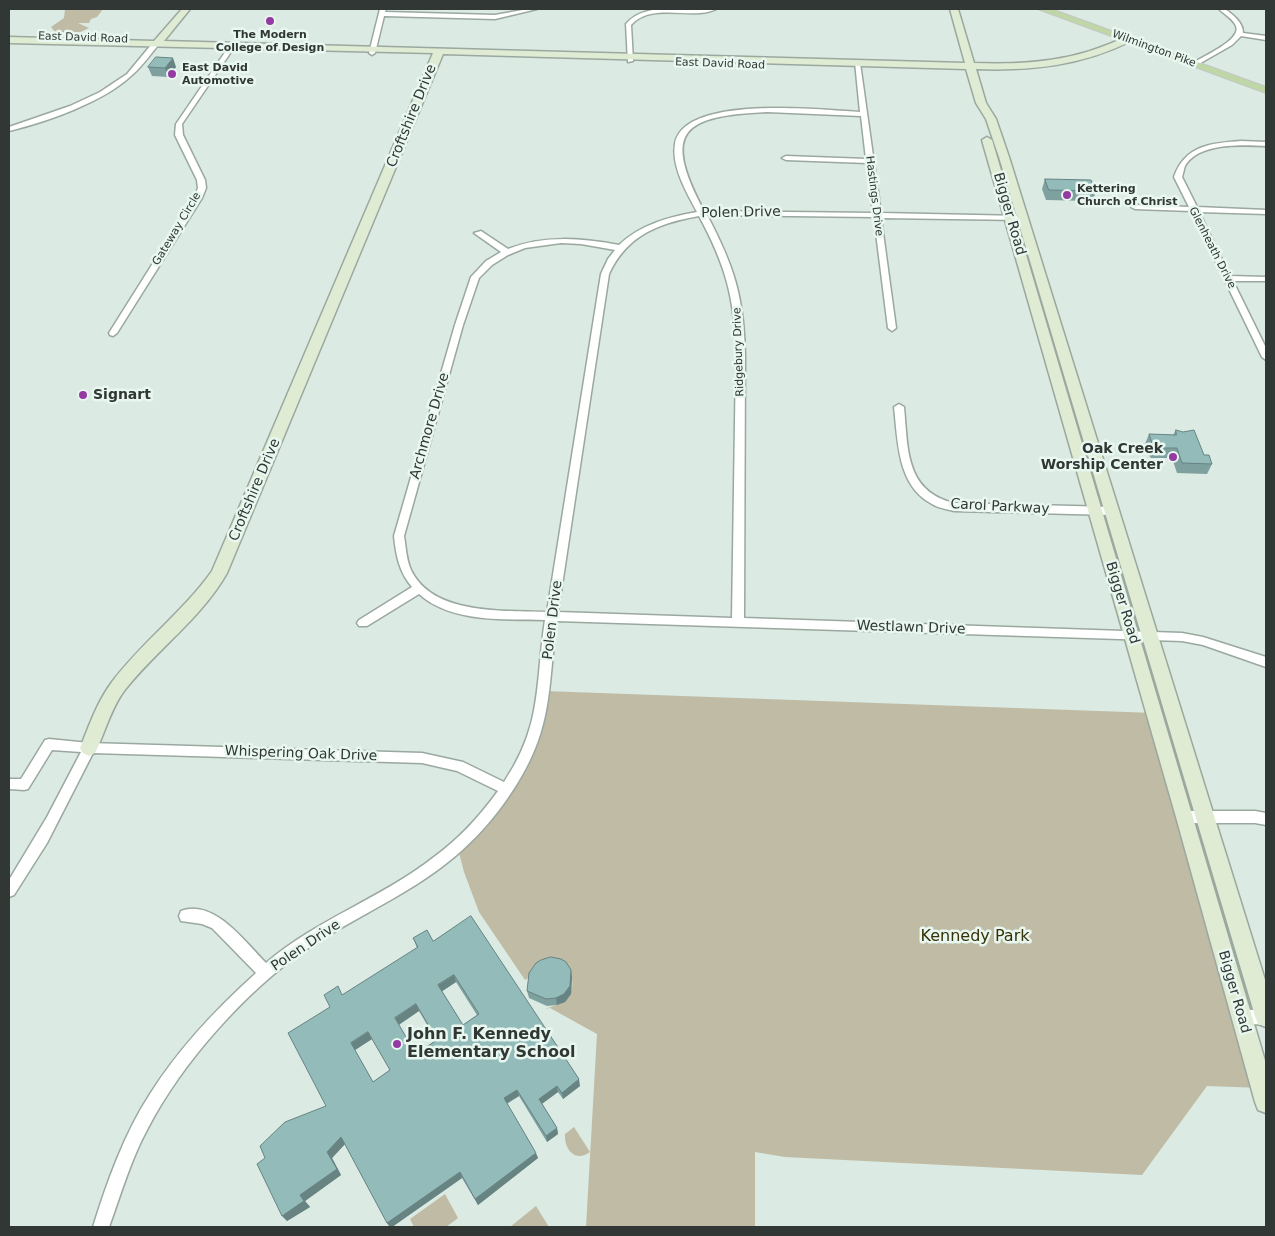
<!DOCTYPE html>
<style>
body{margin:0}
#map{position:relative;width:1275px;height:1236px;overflow:hidden;background:#dbeae2;font-family:"DejaVu Sans",sans-serif}
canvas{display:block}
.frame{position:absolute;inset:0;border:10px solid #313734;pointer-events:none}
</style>
<div id="map">
<canvas width="1275" height="1236"></canvas>
<div class="frame"></div>
</div>
<script>
const context = document.querySelector('canvas').getContext('2d');
context.lineJoin = 'round';
function fill(path, color) {
  context.fillStyle = color;
  context.fill(path, 'evenodd');
}
function strokePath(path, color, width, dash) {
  context.strokeStyle = color;
  context.lineWidth = width;
  context.lineCap = dash ? 'butt' : 'round';
  context.setLineDash(dash || []);
  context.stroke(path);
}
function write(font, color, halo, rows, align = 'center') {
  context.font = font + ' "DejaVu Sans",sans-serif';
  context.lineWidth = 5;
  context.setLineDash([]);
  context.textBaseline = 'middle';
  context.strokeStyle = halo;
  context.fillStyle = color;
  for (const [text, x, y, turn = 0] of rows) {
    context.save();
    context.translate(x, y);
    context.rotate((+turn || 0) * Math.PI / 180);
    context.textAlign = isNaN(turn) ? turn : align;
    if (halo) context.strokeText(text, 0, 0);
    context.fillText(text, 0, 0);
    context.restore();
  }
}
const green = new Path2D(`
 M65,9H103L97,17L91,19L89,23H78L89,28L78,33L55,32L51,27L64,18Z
 M544,691L1154,713L1262,1088L1207,1086L1142,1175L785,1157L755,1152V1227H586L597,1034L550,1008L545,1009C561,1004 575,998 572,978L533,975L525,980L479,912L464,872L457,845L525,756Z
 M574,1127L590,1152C575,1163 564,1149 565,1134Z
 M445,1194L458,1218L446,1227H414L410,1219Z
 M536,1206L549,1227H510Z`);
const street = new Path2D(`
 M380,9H386L385,12L495,15L528,9H537L495,19L384,16L375,53L372,55L369,53Z
 M669,9H716C694,21 652,1 631,25L633,61L628,62L626,24C637,11 653,9 669,9Z
 M1219,9H1225C1233,15 1243,22 1243,33L1266,36V40L1241,36L1232,45L1197,65H1193V63C1203,56 1242,40 1236,26C1233,19 1224,14 1219,9Z
 M157,41L160,43C151,53 143,66 132,75C104,102 46,122 9,131V127L70,106L100,92L127,74L151,45Z
 M230,45L235,46L182,124L183,135L205,180L206,188L202,198L117,333L113,336L110,335L109,333L194,198L198,188L197,180L175,135L176,124Z
 M855,62L860,63L881,213L1022,216L1026,218L1022,220L881,218L896,328L892,331L888,328L874,217L707,215C734,266 744,297 745,356L744,618L1182,633L1203,637L1266,657V667L1203,645L1182,641L557,621C549,670 553,713 530,760C510,801 479,839 443,866C400,899 349,920 304,951C244,993 182,1063 148,1128C131,1159 121,1194 109,1227H93C107,1182 124,1134 150,1094C179,1048 216,1009 256,973L212,928L202,924L181,921L179,916L181,911C214,898 246,943 266,963C317,919 382,898 434,857C459,839 480,816 498,791L457,771L422,763L93,753L47,843L14,895L9,897V880L47,817L81,752L52,750L28,789L24,790L9,789V779H21L45,740L49,739L89,743L422,753L463,762L504,782C543,724 535,684 545,620C505,619 451,623 419,594L367,626H359L357,623L359,620L412,587C399,572 396,555 394,536L455,325L471,277L486,261L501,252L474,233L481,231L508,249C544,235 581,238 619,245C640,225 668,217 697,212C687,193 671,166 675,144C683,94 823,110 860,112ZM767,112L861,116L866,159L786,156L782,158L786,160L867,163L873,213L704,211C661,130 683,116 767,112ZM699,216C726,266 735,299 736,356L732,618L558,612L609,274C627,235 659,223 699,216ZM561,243L581,244L615,250L608,259L601,274L547,612C505,610 433,616 411,570C406,559 406,547 404,536L463,325L479,278L492,265L508,255L525,248Z
 M1241,141L1266,142V146C1244,145 1199,142 1185,166C1184,169 1183,174 1182,177L1197,207L1266,210V214L1199,212L1230,276L1266,277V281H1233L1266,348V360L1262,357L1191,211L1135,209L1131,207L1135,205L1189,207L1174,177C1185,145 1212,143 1241,141Z
 M899,404L904,407C908,449 905,491 954,503L1112,507L1117,511L1112,515L954,511C947,509 938,508 932,504C897,486 898,441 894,407Z
 M1185,811H1255L1266,813V825L1255,823H1185L1180,821L1179,817L1180,813Z
 M1240,1009L1266,1011V1025L1240,1023L1235,1021L1233,1016L1235,1011Z`);
const secondary = new Path2D(`
 M182,9H190L164,41L965,63L950,9H958L974,63C1028,65 1076,61 1125,37H1131V41C1081,66 1031,71 976,69L986,103L996,119L1009,157L1266,983V1027L1258,1024L1255,1016L999,157L986,119L976,103L966,69L443,54L227,573C201,619 156,650 124,691C110,710 105,733 95,753L89,756L83,753L80,748C89,726 97,702 112,682C142,642 183,612 212,571L433,53L9,43V37L154,41Z
 M987,137L992,140L1266,1064V1113L1258,1110L1255,1102L1176,817L982,140Z`);
const primary = new Path2D(`
 M1038,9H1051L1266,87V93Z`);
const wall = new Path2D(`
 M148,67H176L168,77L152,76Z
 M1045,179L1096,191L1093,201L1046,200L1042,189Z
 M1176,430L1204,455L1212,464L1207,474L1177,473L1172,458H1151L1147,453L1145,444L1149,434L1173,435Z
 M413,938L433,941L580,1086L563,1099L558,1092L542,1104L557,1128L558,1134L547,1142L519,1096L507,1104L538,1158L478,1205L462,1178L392,1227H390L387,1223L345,1144L332,1158L341,1175L305,1201L310,1207L287,1221L326,1106L330,1007L417,948ZM456,982L477,1015L463,1025L442,991ZM419,1011L436,1040L416,1054L399,1025ZM372,1039L390,1070L373,1082L355,1050Z
 M571,970L572,978L571,994L565,1002L557,1005L547,1006L529,998L527,991Z`);
const shadedWall = new Path2D(`
 M173,58L176,67L168,77L165,68Z
 M571,970L572,978L571,994L565,1002L557,1005L556,998Z
 M454,975L456,982L441,992L438,985Z
 M416,1004L419,1011L398,1025L395,1018Z
 M368,1032L372,1039L355,1050L351,1043Z
 M579,1079L580,1086L563,1099L562,1093Z
 M557,1086L558,1092L540,1105L539,1099Z
 M517,1090L519,1096L505,1104L504,1098Z
 M557,1128L558,1134L547,1142L546,1136Z
 M341,1137L346,1143L332,1158L341,1175L305,1201L310,1207L287,1221L282,1216L300,1195L327,1152Z
 M536,1153L538,1158L478,1205L475,1199Z
 M460,1172L462,1178L392,1227H390L387,1223Z`);
const building = new Path2D(`
 M156,57L173,58L165,68L148,67Z
 M1045,179L1091,180L1096,191L1049,190Z
 M1176,430L1183,432L1194,430L1204,455H1209L1212,464L1182,463L1177,448H1156L1152,443L1149,434L1176,435Z
 M471,916L579,1079L562,1093L557,1086L539,1099L557,1128L546,1136L517,1090L504,1098L536,1153L475,1199L460,1172L387,1223L341,1137L327,1152L337,1169L300,1195L304,1201L282,1216L257,1164L265,1158L260,1146L285,1122L326,1106L288,1033L330,1007L324,995L338,986L342,995L418,947L413,938L427,930L433,941ZM454,975L479,1014L463,1025L438,985ZM416,1004L437,1040L416,1054L395,1018ZM368,1032L390,1070L373,1082L351,1043Z
 M551,957L561,959L566,962L571,970L570,986L564,994L556,998L546,999L527,991L529,973L536,963L541,960Z`);
const markers = [
 [270,21,5,"#9539a3"],
 [172,74,5,"#9539a3"],
 [1067,195,5,"#9539a3"],
 [83,395,5,"#9539a3"],
 [1173,457,5,"#9539a3"],
 [397,1044,5,"#9539a3"]
];
const farPoinames = [
 ["The Modern",270,35,"center"],
 ["College of Design",270,48,"center"],
 ["East David",182,68],
 ["Automotive",182,81],
 ["Kettering",1077,189],
 ["Church of Christ",1077,202]
];
const farStreetnames = [
 ["East David Road",83,38,2],
 ["Wilmington Pike",1154,49,20],
 ["East David Road",720,64,2],
 ["Hastings Drive",874,196,83],
 ["Gateway Circle",177,229,-59],
 ["Glenheath Drive",1212,248,63],
 ["Ridgebury Drive",739,352,-92]
];
const streetNames = [
 ["Croftshire Drive",412,116,-68],
 ["Polen Drive",741,213,-1],
 ["Bigger Road",1009,214,74],
 ["Archmore Drive",430,426,-74],
 ["Croftshire Drive",255,490,-67],
 ["Carol Parkway",1000,507,3],
 ["Bigger Road",1122,603,73],
 ["Polen Drive",553,620,-83],
 ["Westlawn Drive",911,628,2],
 ["Whispering Oak Drive",301,754,2],
 ["Polen Drive",306,946,-34],
 ["Bigger Road",1234,992,74]
];
const poiNames = [
 ["Signart",93,395],
 ["Oak Creek",1163,449,"right"],
 ["Worship Center",1163,465,"right"]
];
const nearParknames = [
 ["Kennedy Park",975,937]
];
const nearPoinames = [
 ["John F. Kennedy",407,1035],
 ["Elementary School",407,1053]
];
fill(green, '#bfbba5');
strokePath(street, '#9aa8a0', 3);
strokePath(secondary, '#9aa8a0', 3);
strokePath(primary, '#c5c7c6', 2);
fill(street, '#fff');
fill(secondary, '#dfebd2');
fill(primary, '#bfd7a6');
fill(wall, '#7ea1a0');
fill(shadedWall, '#678382');
fill(building, '#93bbba');
strokePath(building, '#678382', 1);
for (const [x, y, r, color] of markers) {
  const dot = new Path2D();
  dot.arc(x, y, r, 0, 2 * Math.PI);
  context.fillStyle = color;
  context.fill(dot);
  strokePath(dot, '#e8f7ef', 2);
}
write('bold 11px', '#313734', '#e8f7ef', farPoinames, 'left');
write('11px', '#313734', '#e8f7ef', farStreetnames);
write('14px', '#313734', '#e8f7ef', streetNames);
write('bold 14px', '#313734', '#e8f7ef', poiNames, 'left');
write('16px', '#383007', '#e8f7ef', nearParknames);
write('bold 16px', '#313734', '#e8f7ef', nearPoinames, 'left');
</script>
